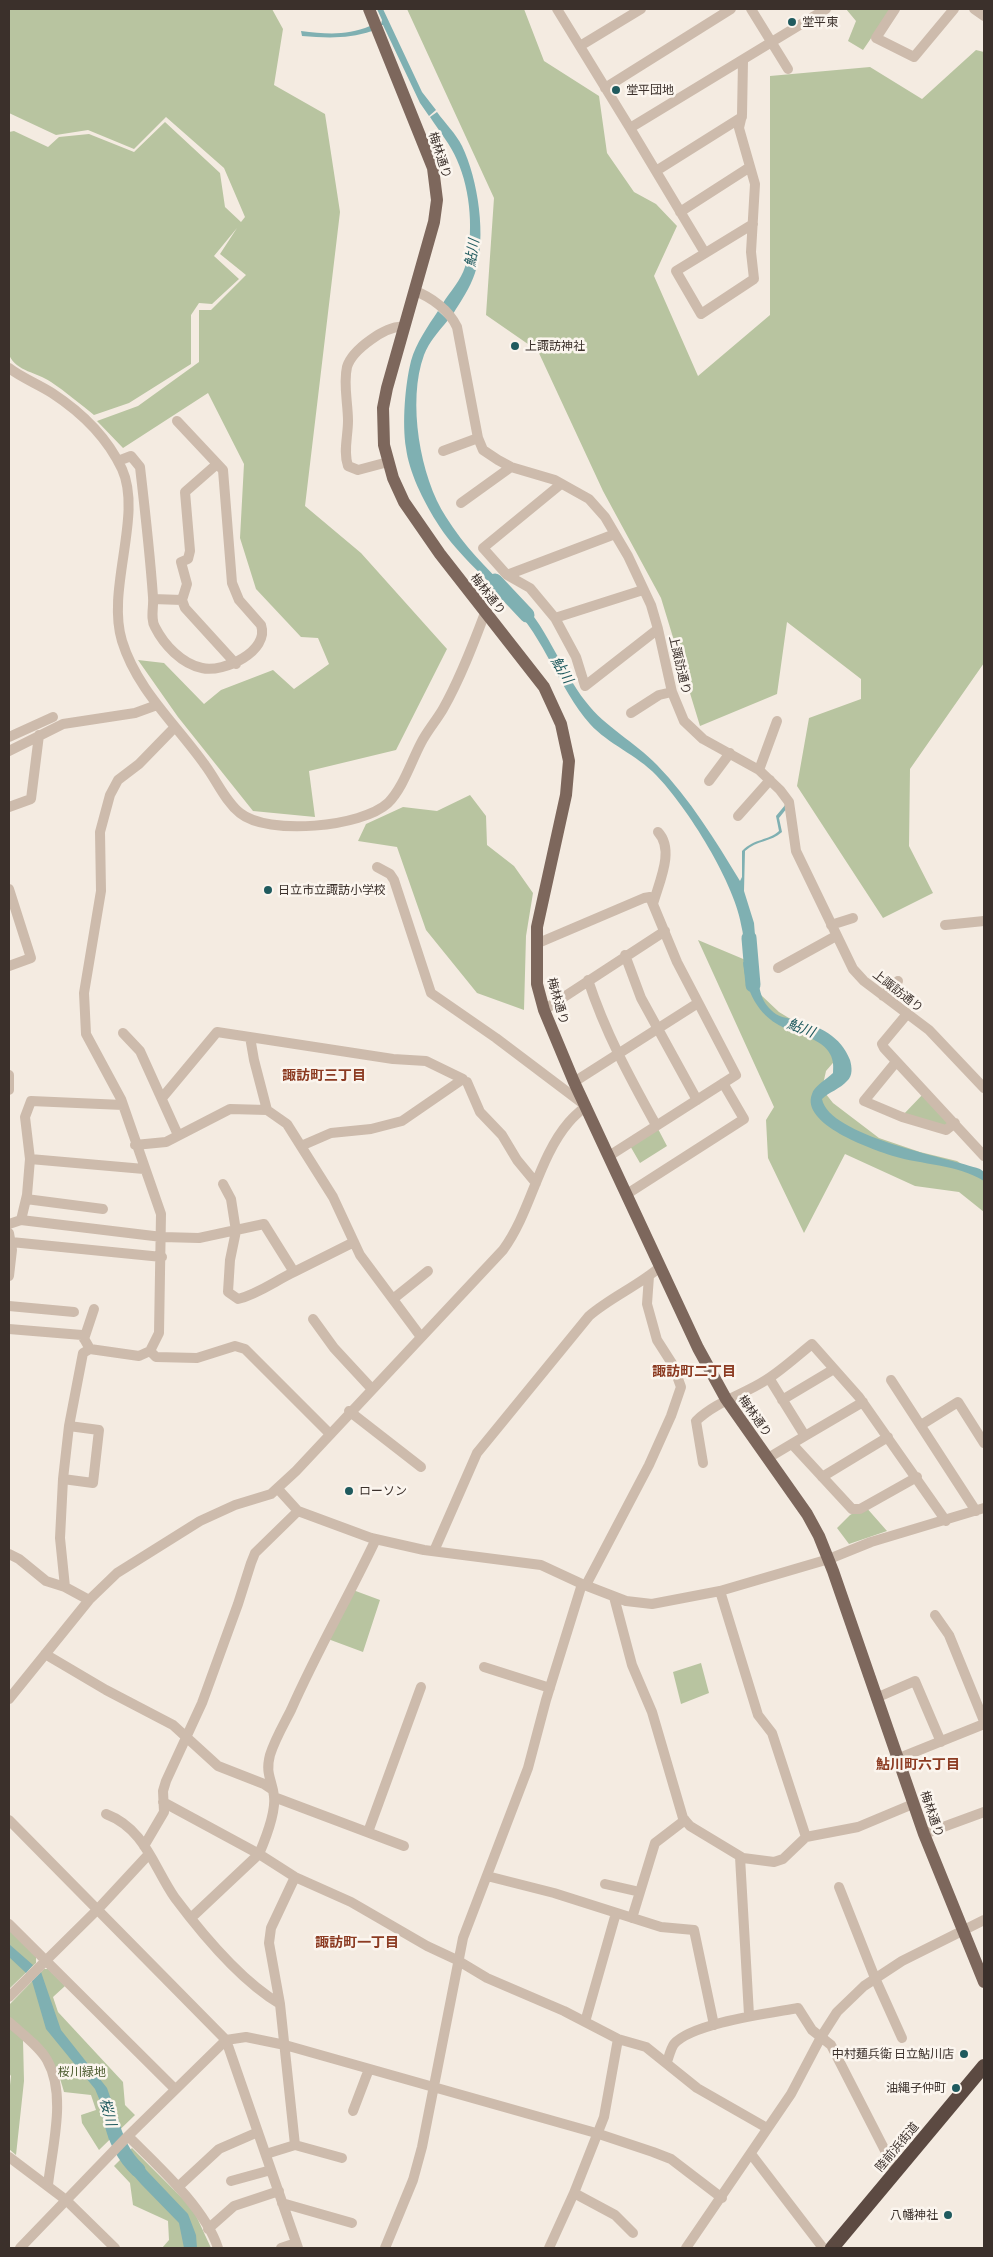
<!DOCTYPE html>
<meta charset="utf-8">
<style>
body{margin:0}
#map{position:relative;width:993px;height:2257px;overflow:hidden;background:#f4ebe1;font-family:Commissioner,sans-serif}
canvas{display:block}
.frame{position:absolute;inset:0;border:10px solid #3b302b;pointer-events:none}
</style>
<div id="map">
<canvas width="993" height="2257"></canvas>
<div class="frame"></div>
</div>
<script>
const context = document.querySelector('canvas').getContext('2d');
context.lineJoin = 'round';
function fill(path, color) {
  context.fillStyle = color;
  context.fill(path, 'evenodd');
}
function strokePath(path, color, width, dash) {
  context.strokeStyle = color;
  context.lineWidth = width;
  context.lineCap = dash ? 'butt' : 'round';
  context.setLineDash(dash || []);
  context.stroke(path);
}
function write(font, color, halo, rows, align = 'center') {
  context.font = font + ' Commissioner,"Noto Sans JP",sans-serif';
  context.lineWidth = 5;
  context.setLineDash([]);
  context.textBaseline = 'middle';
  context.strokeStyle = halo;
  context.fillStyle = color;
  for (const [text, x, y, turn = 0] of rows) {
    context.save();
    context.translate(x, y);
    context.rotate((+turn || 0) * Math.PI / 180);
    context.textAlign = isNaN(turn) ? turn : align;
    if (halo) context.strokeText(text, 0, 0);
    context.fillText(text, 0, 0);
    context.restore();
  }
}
const green = new Path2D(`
 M9,9H272L283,29L274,85L325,114L340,212L305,506L361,553L447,649L396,750L309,771L315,817L253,811L178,717L138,660L164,663L204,704L221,690L273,670L294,689L329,664L318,638L301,637L256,589L240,538L244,464L208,393L123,448L97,421L138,406L199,362V310H211L246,275L220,254L237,228L214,256L239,279L212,304L199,303L191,315V364L129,403L94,415C80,404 66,392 51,382C37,372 17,372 9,355V132L14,131L48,147L59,137L89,134L134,152L165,122L220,173L225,207L241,222L245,217L224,168L166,117L134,149L88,130L56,135L9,113Z
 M407,9H524L544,61L599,96L607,153L634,192L656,204L677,226L654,276L698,376L770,315V76L870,67L922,99L976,50L984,52V663L910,769L909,846L933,893L883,918L797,786L809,718L861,699V679L787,622L777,694L700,726L661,598L603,491L538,351L486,315L494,198Z
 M846,9H891L863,50L848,41L856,21Z
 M470,795L486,816L487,845L514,866L533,893L526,936L524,1010L477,993L426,930L397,847L358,841L366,824L403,807L437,811Z
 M698,940L748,961L753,978L761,995L779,1012L802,1026L838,1057L826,1071L822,1089L833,1103L879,1138L920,1152L957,1161L982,1177L984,1180V1212L959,1192L915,1186L845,1154L804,1233L768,1158L766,1120L774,1107Z
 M925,1092L955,1123L946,1130L901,1117Z
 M657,1127L667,1146L640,1163L629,1144Z
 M865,1506L887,1531L849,1544L837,1528L850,1515Z
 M353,1590L380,1600L363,1652L328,1639Z
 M701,1663L709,1693L681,1704L673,1672Z
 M9,1929L36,1957V1963L9,1989Z
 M44,1969H48L65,1986L53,1997L58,2012L123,2082L125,2105L135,2115L99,2150L82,2123L81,2115L96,2110L91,2095L64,2092C55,2054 36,2043 9,2017V2005Z
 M9,2026L23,2040L24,2081L16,2155L9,2149V2094L11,2076L9,2073Z
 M132,2148L193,2209L211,2248H162L169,2240L168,2221L133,2205L130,2183L114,2166Z`);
const water = new Path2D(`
 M377,9H383L422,92L436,110L429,116L420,103L383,25H381L382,20Z
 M370,26L372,31C348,39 327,38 302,36L301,31C326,34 346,36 370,26Z
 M437,112C445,123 456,134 462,146C478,179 487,238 475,273C470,288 461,301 453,314L443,303C450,292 461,280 465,267C474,234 471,191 457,160C451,145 439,131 430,117Z
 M438,311L448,320C439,331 429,342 424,355C407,401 420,477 446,517C464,546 487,569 511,592L507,600C483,575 454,551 436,521C423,500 409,472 406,448C402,423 405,385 411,361C416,343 428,326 438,311Z
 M515,595C546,623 560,669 586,702C605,727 635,742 657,765C690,799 715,840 740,881L742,877V851C755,838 768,841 779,831L776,816L786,804L787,808L779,818L782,832C771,842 757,840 745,851L744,891L754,923L757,960L743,955C743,947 744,937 742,929C736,884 687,807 656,775C637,755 608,744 590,724C558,687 545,639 511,604Z
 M743,962L758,967C758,982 759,999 771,1010C777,1017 787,1018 796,1020C819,1026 841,1036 850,1060C852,1067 853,1076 847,1081C840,1089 829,1092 822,1099C829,1136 946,1157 980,1169L984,1172V1181C957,1164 922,1165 893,1156C871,1149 800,1124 812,1094C814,1086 827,1079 833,1073C838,1038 798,1037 777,1024C755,1011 745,986 743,962Z
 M9,1944L33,1965L26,1973L9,1957Z
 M41,1972L61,2030L107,2088L121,2128L109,2140L103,2108L95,2089L46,2029L32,1981Z
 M129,2152L188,2214L196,2235L197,2248H184L179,2223L141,2184L121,2161Z`);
const river = new Path2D(`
 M495,581L527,615
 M749,938L753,985
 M110,2116C114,2135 123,2156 138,2170`);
const minor = new Path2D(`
 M557,9L630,128L826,9
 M751,9L788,69
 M895,9L876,38L914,57L954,9
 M974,9L984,16
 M580,46L641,9
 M743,61L742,115L739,128L755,184L751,252L754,279L701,314L676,271L753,224
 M605,88L731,9
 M630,128L705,253
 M656,171L742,117
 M680,212L750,167
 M415,291C431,297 449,310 457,327L478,438L483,450L498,460L511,467L555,480L589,499L605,517L628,556L651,605L658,629L672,692L684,721L703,739L759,770L780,790L789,802L796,851L853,969L864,981L929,1030L984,1088
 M9,368C22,378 38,384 52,393C81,412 107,437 122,469C143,515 106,589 122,641C137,690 176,724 205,765C217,781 225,801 240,813C268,836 362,827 388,803C403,788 411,762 421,743C427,731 436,721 443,709C460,679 473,645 485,613
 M443,451L478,438
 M118,461L131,456L140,467C145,510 150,554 153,597C154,606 150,619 155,627C164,645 182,664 202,668C224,673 270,651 261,625L239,600L232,583L223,470L177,421
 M388,462L358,470L348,466C343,452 348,436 348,421C348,403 343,384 347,367C352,350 386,325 404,327
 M217,464L185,492L190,551L188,559L181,562L187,584L182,600L185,608L236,664
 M561,484L483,548L507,575L615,534
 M461,503L511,467
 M507,575L530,588L555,618L643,590
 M153,599L182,600
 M555,618L576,657L585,686L658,629
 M631,713L659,695L672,692
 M9,737L53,717
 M9,751L63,724L135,713L157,705
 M759,770L777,721
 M709,781L730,753
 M9,807L31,799L39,735
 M738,816L770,780
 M9,889L31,958L9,966
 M653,904C659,882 675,850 658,832
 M831,925L853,918
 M945,925L984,921
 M536,944L644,898L650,897L677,962L736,1075L609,1156
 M625,955L641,998L697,1100
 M778,968L836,936
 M588,980C605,1032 630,1078 656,1125
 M883,996L898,981
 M544,1010L665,931
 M907,1014L882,1044L884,1048L984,1156
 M123,1033L140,1051L178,1135
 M250,1037L254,1060L267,1110
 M896,1062L864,1101L902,1117L946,1130L955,1123
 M9,1075V1090
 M467,1082L480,1112L502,1135L517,1160L536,1183
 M574,1082L698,1003
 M162,1098L217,1032L393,1059L426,1061L463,1079L402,1121L371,1129L331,1133L301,1146
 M123,1105L31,1101L25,1117L30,1159L144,1169
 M135,1145L166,1142L230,1109L267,1110L287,1124L333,1197L360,1255L421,1337
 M223,1184L231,1199L236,1231L230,1260L228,1292L238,1299C258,1294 275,1281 294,1272
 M627,1194L744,1119L723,1083
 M26,1199L103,1209
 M21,1220L27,1195L30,1159
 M9,1224L21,1220L162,1237L199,1238L264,1224L294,1272L354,1242
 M9,1233L12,1250L9,1276
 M11,1242L162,1257
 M393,1299L428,1271
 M9,1306L74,1312
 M313,1319L334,1348L371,1388
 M9,1329L82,1335L90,1349
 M84,1339L94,1309
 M150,1351L156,1357L197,1358L235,1346L245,1349L329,1433
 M769,1378L805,1436L863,1402
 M891,1380L976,1511
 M782,1400L834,1369
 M349,1411L421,1467
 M921,1425L958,1402L984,1443
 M792,1444L852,1509H860L917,1477
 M768,1458L805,1436
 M703,1463L696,1421C717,1401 743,1395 766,1380C782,1370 797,1356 812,1344L859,1397L946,1521
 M822,1477L888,1437
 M63,1479L93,1483L99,1430L69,1426
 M278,1489L298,1511L371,1538L424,1550L541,1565L582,1584L626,1601L652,1604L720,1591L829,1559L871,1542L984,1508
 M434,1551L477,1453L589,1316C611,1297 638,1286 660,1267
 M9,1554L19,1559L46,1581L65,1587
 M586,1585L649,1465L671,1416L681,1387L673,1365L657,1340L647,1304L649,1276
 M720,1591L758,1715L772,1733L806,1837
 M614,1597L632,1665L652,1712L683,1818L690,1826L743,1858L774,1862L783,1859L806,1837L858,1827L913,1804
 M89,1600L65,1587L60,1538L63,1479L69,1426L83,1353L90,1349L139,1356L150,1351L159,1333L161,1214L121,1099L86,1034L84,993L101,891L100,832L110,795L118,780L139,764L175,727
 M935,1615L949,1635L984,1721
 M45,1654L106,1690L173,1725L218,1766L264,1784L273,1790
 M484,1667L550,1688
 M876,1698L915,1681L941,1742
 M9,1699L89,1600L117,1573L200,1521L235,1505L271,1494L296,1471L503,1250C531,1212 538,1158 569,1122C574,1116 580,1111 586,1106L496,1038L431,993L394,880L390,874L377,867
 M897,1759L984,1724
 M274,1797L404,1846
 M163,1802L259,1854L295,1877L351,1902L427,1946L457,1960L487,1978L564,2011L618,2039L646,2047L697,2088L767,2128
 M106,1814C145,1829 153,1866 175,1898C202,1934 241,1981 280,2004
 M9,1820L226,2040L298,2248
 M368,1832L421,1687
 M924,1834L984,1812
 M144,1846L164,1812L163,1791L166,1781L202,1703L238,1604L251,1563L255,1553L298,1511
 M740,1857L749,2015
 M487,1876L554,1893L661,1927L694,1930L714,2025
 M605,1884L640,1892
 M839,1887L875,1978L902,2038
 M192,1917L259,1854C265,1840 276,1812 274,1796C272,1779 265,1774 270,1755C275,1739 284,1724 291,1710C317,1651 349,1596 376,1539
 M632,1918L655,1843L685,1820
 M9,1924L175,2089
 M9,1997L98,1909L149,1854
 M9,2022C21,2033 39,2046 47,2060C67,2095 52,2147 48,2185
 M585,2022L616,1913
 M667,2062C669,2056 671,2048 674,2044C692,2023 771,2013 798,2008L812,2030L831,2045L896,2172
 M353,2111L369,2069
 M128,2136C158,2166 205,2208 218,2248
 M295,2145L342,2158
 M266,2154L295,2145L280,2004L269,1943L271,1928L295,1877
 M751,2154L823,2248
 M9,2157L66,2200L115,2248
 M231,2181L271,2170
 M178,2187L219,2149L258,2132
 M574,2193L615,2215L633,2233
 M282,2203L352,2223
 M208,2229L234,2206L279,2191
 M20,2248L128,2136L226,2040L246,2037L285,2045L596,2133L653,2152L671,2159L722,2198
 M281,2248L296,2243
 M385,2248L413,2180L422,2147L463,1938L528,1768L546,1700L582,1584
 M549,2248L574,2193L604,2117L618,2039
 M686,2248L791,2094L821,2037L837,2012L864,1986L902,1961L984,1920`);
const major = new Path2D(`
 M369,9L433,168L437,200L434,222L387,388L383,408L384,445L393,478L404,502L440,554L544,687L561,724L569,761L566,795L537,927V984L544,1010L574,1082L698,1348L726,1399L807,1514L819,1536L833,1571L924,1834L984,1982`);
const highway = new Path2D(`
 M832,2248L984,2066`);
const markers = [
 [792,22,5,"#1f5a5e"],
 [616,90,5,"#1f5a5e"],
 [515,346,5,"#1f5a5e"],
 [268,890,5,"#1f5a5e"],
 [349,1491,5,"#1f5a5e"],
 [964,2054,5,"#1f5a5e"],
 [956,2088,5,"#1f5a5e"],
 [948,2215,5,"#1f5a5e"]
];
const poiNames = [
 ["堂平東",802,22],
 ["堂平団地",626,90],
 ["上諏訪神社",525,346],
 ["日立市立諏訪小学校",278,890],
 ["ローソン",359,1491],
 ["中村麺兵衛 日立鮎川店",954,2054,"right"],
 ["油縄子仲町",946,2088,"right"],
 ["八幡神社",938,2215,"right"]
];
const streetNames = [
 ["梅林通り",440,155,72],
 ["梅林通り",488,594,52],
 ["上諏訪通り",680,665,77],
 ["上諏訪通り",898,991,38],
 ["梅林通り",558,1001,74],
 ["梅林通り",755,1416,55],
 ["梅林通り",932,1814,71],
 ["陸前浜街道",897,2147,-50]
];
const parkNames = [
 ["桜川緑地",82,2072]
];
const waterNames = [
 ["鮎川",472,253,-81],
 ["鮎川",562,670,58],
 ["鮎川",801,1028,21],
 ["桜川",108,2112,75]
];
const neighbourhoodNames = [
 ["諏訪町三丁目",324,1075],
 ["諏訪町二丁目",694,1371],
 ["鮎川町六丁目",918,1764],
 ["諏訪町一丁目",357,1942]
];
fill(green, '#b8c4a0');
fill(water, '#7fb0b2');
strokePath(river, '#7fb0b2', 15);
strokePath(minor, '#cdbbac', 10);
strokePath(major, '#7d675c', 12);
strokePath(highway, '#5c4a42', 14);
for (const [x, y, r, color] of markers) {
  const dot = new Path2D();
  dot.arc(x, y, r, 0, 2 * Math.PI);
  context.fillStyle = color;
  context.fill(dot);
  strokePath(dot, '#fbf5ee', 2);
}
write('12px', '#3b302b', '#fbf5ee', poiNames, 'left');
write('12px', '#3b302b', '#fbf5ee', streetNames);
write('12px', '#4a5a2e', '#fbf5ee', parkNames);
write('italic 14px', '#1f5a5e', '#fbf5ee', waterNames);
write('bold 14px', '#8c3b22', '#fbf5ee', neighbourhoodNames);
</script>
